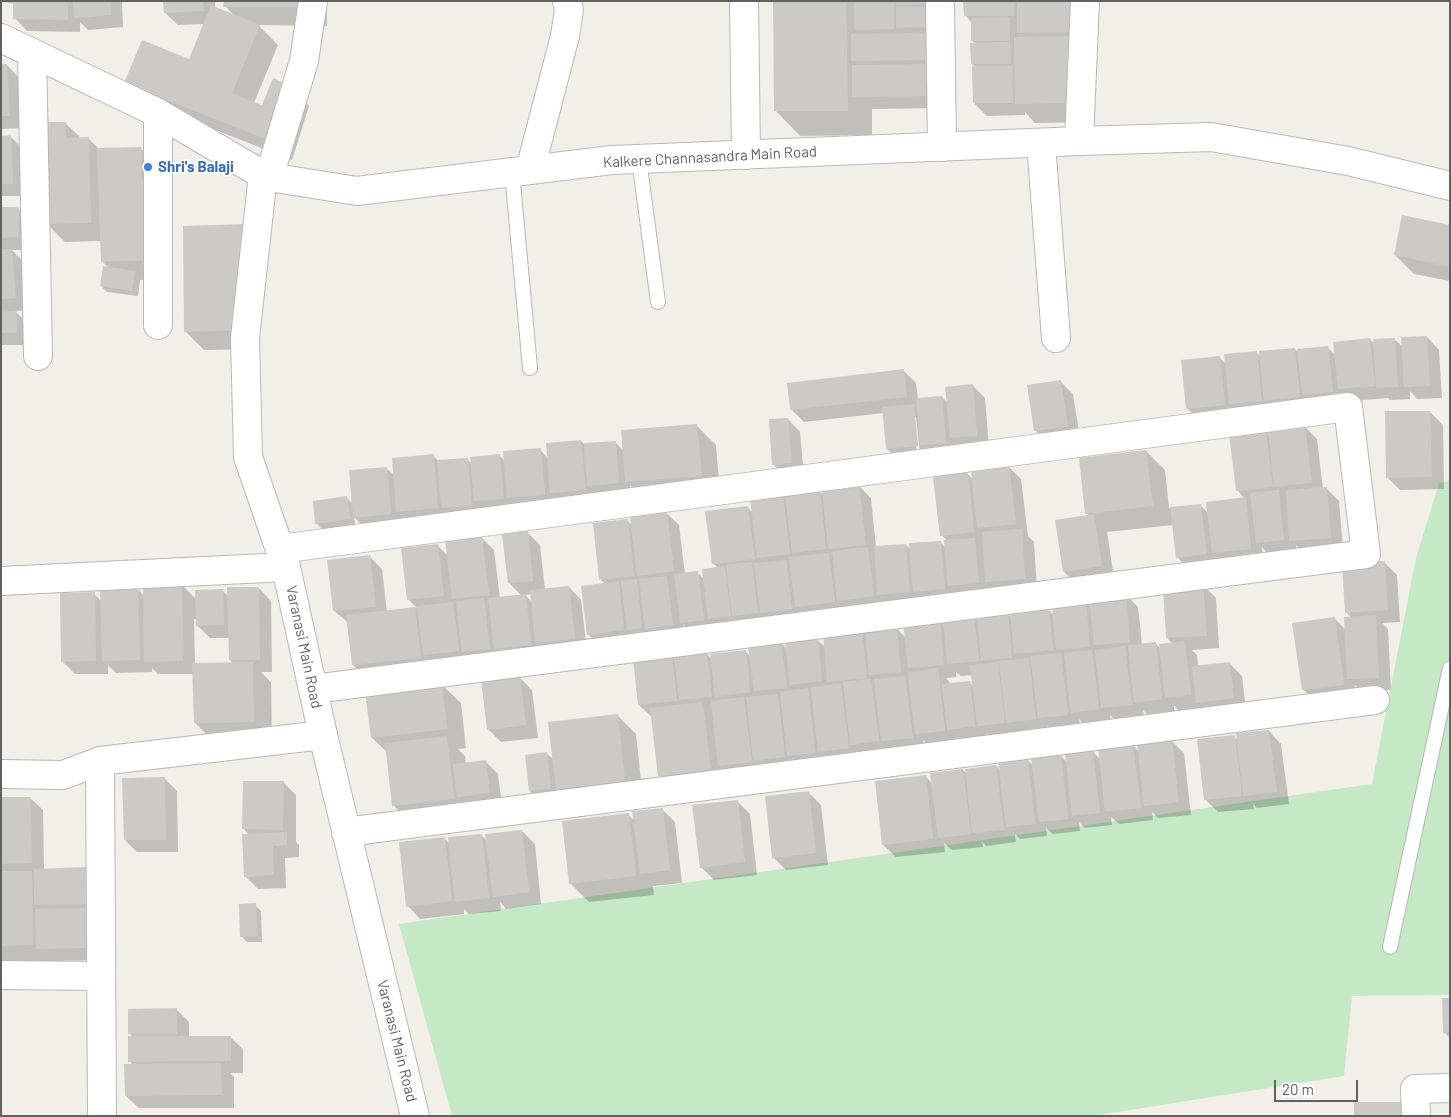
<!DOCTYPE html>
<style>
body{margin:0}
#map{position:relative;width:1451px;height:1117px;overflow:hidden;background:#f1efe8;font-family:Barlow,sans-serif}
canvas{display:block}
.frame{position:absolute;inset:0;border:2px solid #5f6368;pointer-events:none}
.scale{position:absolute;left:1274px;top:1080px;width:84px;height:22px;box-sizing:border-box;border:2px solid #5f6368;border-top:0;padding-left:6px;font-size:15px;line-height:18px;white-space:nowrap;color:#5f6368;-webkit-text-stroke:4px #fff;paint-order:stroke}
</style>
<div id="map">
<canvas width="1451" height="1117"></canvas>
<div class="frame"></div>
<div class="scale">20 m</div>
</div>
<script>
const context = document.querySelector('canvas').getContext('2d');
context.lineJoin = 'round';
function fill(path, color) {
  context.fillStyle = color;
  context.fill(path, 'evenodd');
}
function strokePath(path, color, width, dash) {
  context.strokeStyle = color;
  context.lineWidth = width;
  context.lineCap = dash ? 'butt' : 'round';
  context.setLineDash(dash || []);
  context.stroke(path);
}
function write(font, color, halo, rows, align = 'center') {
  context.font = font + ' Barlow,sans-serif';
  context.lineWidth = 4;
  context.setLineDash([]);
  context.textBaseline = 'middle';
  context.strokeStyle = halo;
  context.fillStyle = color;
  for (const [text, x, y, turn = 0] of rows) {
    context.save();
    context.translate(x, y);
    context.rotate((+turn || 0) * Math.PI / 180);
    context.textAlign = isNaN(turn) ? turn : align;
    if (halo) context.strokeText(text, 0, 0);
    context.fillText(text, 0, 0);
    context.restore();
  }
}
const green = new Path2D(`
 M1450,481V995L1352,996L1344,1076L1092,1116H452L399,924L1372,784L1416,558L1439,483Z`);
const shadow = new Path2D(`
 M1,1H122L123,27L88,30L80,22V32L27,31L15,18V4Z
 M164,1H215V8L235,16L225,6V1H327V26L258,25L278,45L254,103L263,107L291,87L309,106L292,160L144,102L125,83L190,60L205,24L178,25L165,13Z
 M774,1H931L932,33H924L939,47L940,108L872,109V135L800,136L776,111Z
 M965,1H1095L1093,122L1035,123L1025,112V115L987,116L974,103L976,67L972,64L976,44L972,41V23L965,15Z
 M7,65L19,78L22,128L1,129V66Z
 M65,123L82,139H89L99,149L140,148L159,167L170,278L140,280L138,296L107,292L101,286L109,268L102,261L101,241L65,242L46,223Z
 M1,137H11L23,149L25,196H1Z
 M1,208H18L31,221L32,250H12L24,262L28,310L15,311L29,325V345H1Z
 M1450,227V281L1414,274L1395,255Z
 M266,244L259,349L204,350L185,331Z
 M1427,337L1439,350L1442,398L1417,399L1410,391V399L1390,400L1388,398L1352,401L1344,393L1345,405L1200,421L1187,408L1219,357L1226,364L1256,352L1261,357L1295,349L1299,353L1327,347L1335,355L1370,339L1374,344L1394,339L1403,347Z
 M903,370L916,383L918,399L942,397L948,403L973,386L985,398L989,448L963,451L958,445V455L900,461L887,449L884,413L804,422L792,410ZM914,417H916L920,453H917Z
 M1060,381L1073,394L1080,438L1048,443L1036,431L1028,386Z
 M1430,412L1443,425L1444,489L1400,490L1387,477Z
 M788,419L800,432L804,476L786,477L774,465Z
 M697,426L716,445L720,494L645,500L630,485L631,495L564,505L556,497L557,507L488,513L483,508L484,518L410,524L403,516V527L367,530L354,517L355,525L322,529L316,523L347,498L353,504L387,469L395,476L433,456L439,461L467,459L472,464L499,455L506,462L540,450L548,458L581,441L585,445L615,442L624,451Z
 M1304,426L1317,439L1323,489H1327L1339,501L1343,550L1303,553L1296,545V552L1270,556L1262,547L1263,561L1225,565L1217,557L1219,566L1190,570L1177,557L1173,525L1107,532L1114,578L1077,584L1064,572L1089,516L1087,513L1146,451L1165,470L1169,508L1200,505L1208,513L1245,499L1238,491L1266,431L1270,435Z
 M1008,466L1021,479L1028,536L1034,542L1037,591L999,595L990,586L991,596L891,607L885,601L886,609L694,635L683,624L685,638L659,641L647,630L648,634L601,647L588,634L605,584L601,580L627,520L633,526L666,513L679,525L685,574L697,572L704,579L718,568L713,563L748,508L753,513L783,495L785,496L820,492L824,496L859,486L871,498L876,547L906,545L911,550L940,542L946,548L947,541L942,535L967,474L973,479Z
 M527,532L540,545L545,590L569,587L581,600L587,651L366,677L353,665L349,623L334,611L369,556L382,569L387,612L417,608L408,599L437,545L448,556L481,537L494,550L500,598L521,595L509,583ZM531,594L532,602L525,595Z
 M1384,562L1397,575L1400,622L1382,623L1388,629L1391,690L1361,691L1355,685L1356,697L1315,702L1303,689L1334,618L1346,630L1352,618L1346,612Z
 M181,584L196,599L223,591L228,596L259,588L271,601L272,672H261L271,682L272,740L214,742L195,723L194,674H158L152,668V672L116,673L108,665V674H75L63,662L94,594L102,602L138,589L144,596ZM194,619H197V625L210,638H229L230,660L233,663L195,664Z
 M1203,585L1216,598L1219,648L1192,650L1197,655L1198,667L1229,663L1242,676L1246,710L1210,715L1203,708L1179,711L1174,705V712L1148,715L1143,710L1144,717L1115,720L1110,715L1111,722L1085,725L1079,719L1080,727L1051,730L1047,726L1048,732L1020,735L1016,731L1017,735L991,738L986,733L987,739L961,742L956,737L957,743L929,746L923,740L925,750L895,753L890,748L891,754L864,757L860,752L861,761L678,794L659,775L652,717L639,705L671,655L674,658L707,654L712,660L745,651L750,656L780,642L787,649L817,640L826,648L862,630L866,634L896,628L906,638L940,619L944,623L974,616L979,621L1007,613L1012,618L1048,609L1054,615L1085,601L1091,607L1125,594L1138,607L1142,644L1155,643L1160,648L1173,644L1167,638ZM956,672L961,676L973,675L974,687L969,682L951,684L946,678L956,677Z
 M519,677L532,690L538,738L501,742L488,729Z
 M442,685L461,703L466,748L458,749L465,756L466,764L486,762L498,774L502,805L412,824L393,805L387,752L372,738Z
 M617,715L636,734L643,799L576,807L556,787L557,794L536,797L530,791L546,753L554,760Z
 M1269,731L1281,744L1289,804L1257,808L1253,804L1254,809L1218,812L1206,800L1234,737L1239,741Z
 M1171,740L1184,753L1191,815L1158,818L1152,812L1153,820L1119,824L1111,817L1112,825L1085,828L1079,822L1080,831L1053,834L1046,828L1047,836L1020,839L1015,834L1016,842L986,846L982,841L983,847L952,850L944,843L945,852L896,857L883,845L926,777L933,784L963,770L967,774L996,766L1001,771L1027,760L1034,766L1060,755L1067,762L1093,752L1100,759L1133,745L1139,752Z
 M164,778L177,791L178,852H137L125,840Z
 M284,783L296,795V842L299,845V857L285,858L286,888L258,889L245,876L249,835L244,829Z
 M808,792L821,805L828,865L786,870L773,857Z
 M30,798L43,810L44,870L85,869L98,881L100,960L51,961V963L1,965V799Z
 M737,801L750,814L757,875L714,880L701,867Z
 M662,809L675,822L682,883L653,886L654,895L589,902L570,883L628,815L635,821Z
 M522,831L535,844L541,904L506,909L500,902L501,911L469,914L464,909V914L420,919L408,906L444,838L449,843L481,835L487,841Z
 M255,905L261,911L262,942H247L241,936Z
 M1450,999V1038L1444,1032Z
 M176,1009L189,1022V1037H230L243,1049V1073H230L234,1077V1108H139L126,1096L133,1065L130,1061L134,1038L130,1034Z`);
const building = new Path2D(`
 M13,1H68V20L13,19Z
 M73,1H110L111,15L74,18Z
 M163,1H203L204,11L164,13Z
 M224,1H309L308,7H223Z
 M773,1H846L848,111H774Z
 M854,1H894V29L854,30Z
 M896,1H925V4L896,5Z
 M963,1H1014V16H964Z
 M1017,1H1077V32L1017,33Z
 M211,5L260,25L232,93L262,105L273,78L291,86L273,142L124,83L142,40L189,59Z
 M896,7H926V27L896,28Z
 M1010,17V41H971V18Z
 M927,33V60L851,61V34Z
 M1074,36L1075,103L1015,104L1014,37Z
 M1010,42L1011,64H971L970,43Z
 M1,64H7L10,116H1Z
 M928,64V96L852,97V65Z
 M972,66H1012L1013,103H973Z
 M43,122H66V138L89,137L91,223L45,224Z
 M11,135L13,184H1V136Z
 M141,147L142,180H149L152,260L101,262L97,148Z
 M1,207H19V237L1,238Z
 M1402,215L1450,225V267L1394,255Z
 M248,224L240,330L184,332L183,226Z
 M1,249H12L16,298L1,299Z
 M103,266L135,271L132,291L100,286Z
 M17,311V333H1V312Z
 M1427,336L1430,386L1404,387L1401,337Z
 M1370,338L1375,386L1338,389L1333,342Z
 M1395,338L1398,387L1376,388L1373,339Z
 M1328,346L1333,392L1302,395L1297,349Z
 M1295,348L1300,397L1264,401L1259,351Z
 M1257,351L1262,401L1229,404L1224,354Z
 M1220,356L1225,405L1186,409L1181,360Z
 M904,369L907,397L790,410L787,383Z
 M1061,380L1068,426L1034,431L1027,385Z
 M973,384L977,436L950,438L945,387Z
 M942,396L946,443L920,445L916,398Z
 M914,404L918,446L886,449L882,407Z
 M1385,411H1430L1432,477L1386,478Z
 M788,418L792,463L772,465L769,419Z
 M697,424L702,476L625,482L621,430Z
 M1305,425L1312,483L1274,487L1268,429Z
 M1266,429L1273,487L1236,491L1229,434Z
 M581,440L586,490L550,493L546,443Z
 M616,441L619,483L587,486L584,443Z
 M541,448L545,495L507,498L503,451Z
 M1146,450L1153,506L1085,514L1079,458Z
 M434,454L438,508L396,512L392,458Z
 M500,454L504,499L474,501L470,457Z
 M468,458L472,506L441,508L437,460Z
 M1009,465L1016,524L977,528L971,469Z
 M387,467L391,514L353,518L349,470Z
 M968,472L974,532L940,536L933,477Z
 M859,485L866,545L828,549L822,489Z
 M1327,487L1331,538L1289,541L1286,490Z
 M1279,490L1284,540L1256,543L1250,493Z
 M820,491L826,549L792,553L785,495Z
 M783,493L790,554L757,558L750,497Z
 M347,496L350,519L315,524L313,501Z
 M1246,497L1251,549L1212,553L1206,502Z
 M1201,504L1207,554L1176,558L1170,507Z
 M748,506L755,559L712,564L705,511Z
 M667,512L674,571L637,576L630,516Z
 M1094,514L1102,566L1063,572L1055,520Z
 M628,519L634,576L599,580L593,523Z
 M1022,529L1025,579L985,582L982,532Z
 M528,531L533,581L508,583L502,534Z
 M482,536L489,595L452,599L445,539Z
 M975,538L979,583L948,586L944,540Z
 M941,541L945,589L913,592L909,543Z
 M438,544L444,596L407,600L401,548Z
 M906,544L910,592L877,595L874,546Z
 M868,547L874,596L837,601L832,551Z
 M829,553L835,602L795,607L789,557Z
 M370,555L376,607L333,611L327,560Z
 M786,560L792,609L760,613L754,563Z
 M1385,561L1388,610L1345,613L1342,564Z
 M752,562L758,613L732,616L726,565Z
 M725,566L731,616L708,619L702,569Z
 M698,571L704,620L680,623L674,574Z
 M667,576L673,625L645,629L639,579Z
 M637,579L642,628L627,630L621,581Z
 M619,581L624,630L587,635L581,586Z
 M182,583L183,661L144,662L143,584Z
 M1203,584L1207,636L1166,638L1163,587Z
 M569,586L575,639L535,643L530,590Z
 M227,587H259L260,660H229Z
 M138,588L140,660L102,661L100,589Z
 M223,589L224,625L196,626L195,590Z
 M95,592L96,661L61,662L60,593Z
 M1126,593L1130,642L1094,645L1089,596Z
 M526,594L531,645L494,649L488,598Z
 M484,598L490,649L462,652L456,601Z
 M1086,599L1090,647L1056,650L1052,603Z
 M453,602L459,651L423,655L417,606Z
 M415,607L421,658L352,665L346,615Z
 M1049,607L1053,650L1014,654L1010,611Z
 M1008,611L1012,658L981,660L977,614Z
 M974,615L979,661L947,664L943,618Z
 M1376,615L1379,678L1347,679L1344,617Z
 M1335,617L1344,685L1302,690L1292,623Z
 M940,618L944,665L908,668L903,621Z
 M897,627L901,672L869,675L865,630Z
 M862,629L867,678L827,682L823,632Z
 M818,638L822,681L790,685L785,642Z
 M781,641L787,688L754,691L748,645Z
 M1185,641L1191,695L1165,698L1159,644Z
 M1156,642L1162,699L1134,703L1128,645Z
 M1125,646L1132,705L1101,708L1095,650Z
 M746,650L750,692L715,697L710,654Z
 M1092,650L1099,709L1071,713L1064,653Z
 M707,653L712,697L679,700L674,657Z
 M1061,653L1068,715L1038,718L1030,656Z
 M672,654L677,701L638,705L633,659Z
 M1029,658L1036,719L1006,723L999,661Z
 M253,662L254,722L194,723L192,663Z
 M998,662L1005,723L977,726L970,665Z
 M1230,662L1234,698L1196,703L1192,666Z
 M938,668L945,731L915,734L908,672Z
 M520,676L526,725L487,730L481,680Z
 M905,676L913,738L881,741L874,679Z
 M871,679L879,741L850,745L843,682Z
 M970,681L975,726L947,730L942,684Z
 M442,683L447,729L371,738L365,692Z
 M841,684L849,748L818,752L811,687Z
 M808,688L815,753L787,756L780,692Z
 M778,694L785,757L753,761L746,697Z
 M744,697L752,762L718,766L711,701Z
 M703,702L711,770L658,776L650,708Z
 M618,714L625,781L556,789L548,722Z
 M1269,730L1277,792L1243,796L1236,733Z
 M1235,735L1242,796L1204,800L1197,739Z
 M447,736L454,799L392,806L385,743Z
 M1172,739L1179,802L1144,806L1137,742Z
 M1133,744L1141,808L1105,812L1098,748Z
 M1093,750L1100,813L1072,816L1065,753Z
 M547,752L551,788L529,791L525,755Z
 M1061,754L1068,819L1039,822L1031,757Z
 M1028,759L1035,824L1006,827L998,762Z
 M486,760L490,793L457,797L453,764Z
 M996,765L1004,830L972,833L965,769Z
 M963,769L971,834L938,838L930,773Z
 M926,775L933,839L882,845L875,781Z
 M165,777L166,840H124L122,778Z
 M243,781H284L283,830L242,829Z
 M809,791L816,853L772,858L765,796Z
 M1,797H30L32,863L1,864Z
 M738,800L745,862L700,868L692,805Z
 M663,808L670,870L640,874L632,811Z
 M629,813L636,876L569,884L562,821Z
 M522,830L529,892L493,897L485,834Z
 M287,832V845L273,846L274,875L244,877L242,834Z
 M482,834L489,898L455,902L448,837Z
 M445,837L452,901L406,907L399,842Z
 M86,867V904L34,905V869Z
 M1,871H32L33,945L1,946Z
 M256,903L257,936L240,937L239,904Z
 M87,908L88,948L36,949L35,909Z
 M1442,998H1450V1033H1443Z
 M177,1008V1034H128V1009Z
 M128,1036H231V1061L128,1062Z
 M221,1063L222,1095L125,1096L124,1064Z
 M1354,1102H1408V1116H1354Z`);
const lane = new Path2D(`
 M639,159L658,302
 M512,172L530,368
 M1390,947L1450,668`);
const street = new Path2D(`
 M744,1L746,155
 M940,1L942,147
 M32,53L38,356
 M158,113V325
 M1079,141L1085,1
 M1041,143L1056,338
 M530,170L565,36L569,10L567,1
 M269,177L304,61L313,1
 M280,549L1348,407L1366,554L314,689
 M1,581L286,567
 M100,761L102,1116
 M1,774L63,775L100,761L323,735
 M346,832L1375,700
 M1,975L100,976
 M1416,1116L1415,1089L1450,1088`);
const secondary = new Path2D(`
 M1,38L158,113L263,175L269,177L357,191L612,160L1079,141L1211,137L1348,161L1450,186
 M263,175L245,338L248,457L286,567L323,735L415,1116`);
const markers = [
 [148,167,5,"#3f7fe0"]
];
const streetNames = [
 ["Kalkere Channasandra Main Road",710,157,-3],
 ["Varanasi Main Road",304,647,78],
 ["Varanasi Main Road",397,1041,76]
];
const shopNames = [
 ["Shri's Balaji",158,167]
];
fill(green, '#c5e8c5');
fill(shadow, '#0003');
fill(building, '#cccac5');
strokePath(lane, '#b5b8bc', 16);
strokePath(street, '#b5b8bc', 30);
strokePath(secondary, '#b6babf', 30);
strokePath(lane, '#fff', 14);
strokePath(street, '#fff', 28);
strokePath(secondary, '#fff', 28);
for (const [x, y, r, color] of markers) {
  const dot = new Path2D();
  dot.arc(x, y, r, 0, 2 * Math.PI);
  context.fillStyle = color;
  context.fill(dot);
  strokePath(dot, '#fff', 2);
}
write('15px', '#5f6368', '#fff', streetNames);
write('bold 15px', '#366cbe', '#fff', shopNames, 'left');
</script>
